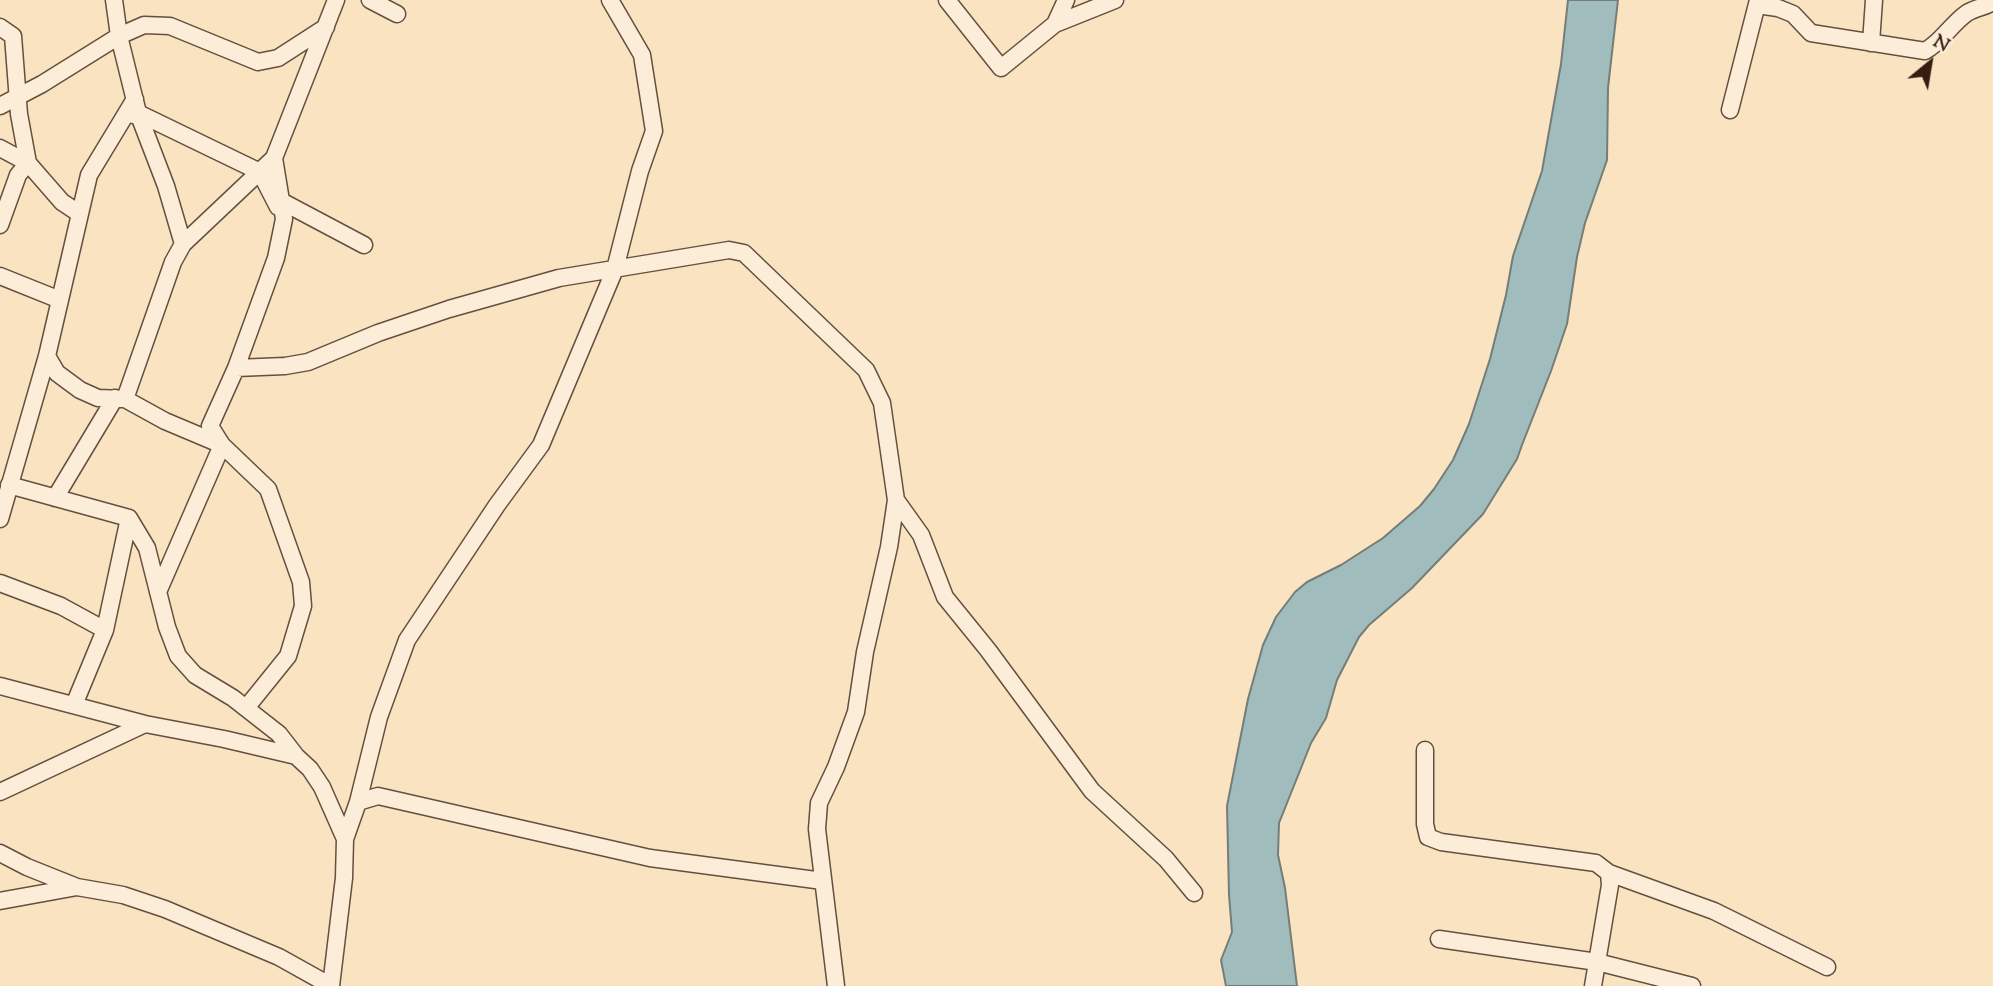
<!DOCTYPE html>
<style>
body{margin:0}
#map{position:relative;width:1993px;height:986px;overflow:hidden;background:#f9e3c1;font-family:"Sorts Mill Goudy",serif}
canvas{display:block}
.north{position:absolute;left:1895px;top:28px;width:70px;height:70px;-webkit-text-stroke:5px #fbedd7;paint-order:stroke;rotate:30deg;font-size:19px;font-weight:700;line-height:28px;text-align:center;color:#341e12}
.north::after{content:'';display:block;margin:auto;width:24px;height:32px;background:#341e12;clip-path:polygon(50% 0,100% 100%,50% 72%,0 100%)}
</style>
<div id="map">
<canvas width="1993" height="986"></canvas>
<div class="north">N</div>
</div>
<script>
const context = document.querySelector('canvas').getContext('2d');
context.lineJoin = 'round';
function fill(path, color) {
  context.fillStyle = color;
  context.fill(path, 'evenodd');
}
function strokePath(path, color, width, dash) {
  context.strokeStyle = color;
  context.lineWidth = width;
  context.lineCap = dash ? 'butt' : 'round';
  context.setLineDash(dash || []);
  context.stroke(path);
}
const water = new Path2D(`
 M1568,0H1618L1608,88L1607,160L1585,223L1577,257L1567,324L1551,371L1522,445L1517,459L1483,514L1412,588L1369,625L1359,637L1337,680L1326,718L1311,743L1279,823L1278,855L1285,888L1297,986H1226L1221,960L1232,932L1229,895L1227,806L1248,699L1263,645L1276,617L1295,592L1307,582L1341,565L1383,538L1420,506L1434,489L1453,460L1469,424L1490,359L1506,295L1513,256L1542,171L1561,64Z`);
const minor = new Path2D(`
 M114,0L119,36L138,113L166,186L183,244
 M370,0L397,14
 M947,0L1001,68L1055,24L1115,0
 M1757,5L1778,8L1793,14L1811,33L1925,51C1942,42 1951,24 1967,13C1975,8 1985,7 1993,2
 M1055,24L1066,0
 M0,27L13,36L19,114L28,163L62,202L80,214
 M1871,43L1874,0
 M0,106L42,84L119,36L144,25L170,26L258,62L278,58L326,27
 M1730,110L1758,0
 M133,115L138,113L260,172L278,207
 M0,148L28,163L18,175L0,225
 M281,201L364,245
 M0,276L60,300
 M47,356L57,373L80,390L98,398L125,399L165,421L222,445L210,426L236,368L276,258L284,219L274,158
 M236,368L285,366L308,362L378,333L449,309L559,278L729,250L744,253L866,370L882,403L896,500L889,547L865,652L856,712L836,767L819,803L817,829L836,986
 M125,399L173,262L183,244L274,158L336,0
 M9,485L129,518L147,548L167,627L178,656L195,675L233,698L279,734L296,756L310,769L322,787L345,839
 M55,498L115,398
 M896,500L921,535L945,597L988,650L1092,791L1166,859L1194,893
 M0,519L47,356L89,175L135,99
 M0,583L61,606L105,630
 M158,592L222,445L268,489L301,582L303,606L288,656L246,708
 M0,686L145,724L224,739L296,756
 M74,705L105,630L129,518
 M1425,750V824L1428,837L1441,842L1596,863L1609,873L1610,885L1593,986
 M0,792L145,724
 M358,802L378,796L650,858L823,881
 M0,853L27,867L77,887L123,895L165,909L279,957L331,986L344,878L345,839L358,802L379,717L407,640L497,505L541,445L615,269L640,171L654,131L642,55L610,0
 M1609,873L1714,911L1827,967
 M0,901L77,887
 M1439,939L1597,962L1692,986`);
fill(water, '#a1bcbc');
strokePath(water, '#757d78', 2);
strokePath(minor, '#654f3e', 19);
strokePath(minor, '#fbedd7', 16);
</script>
